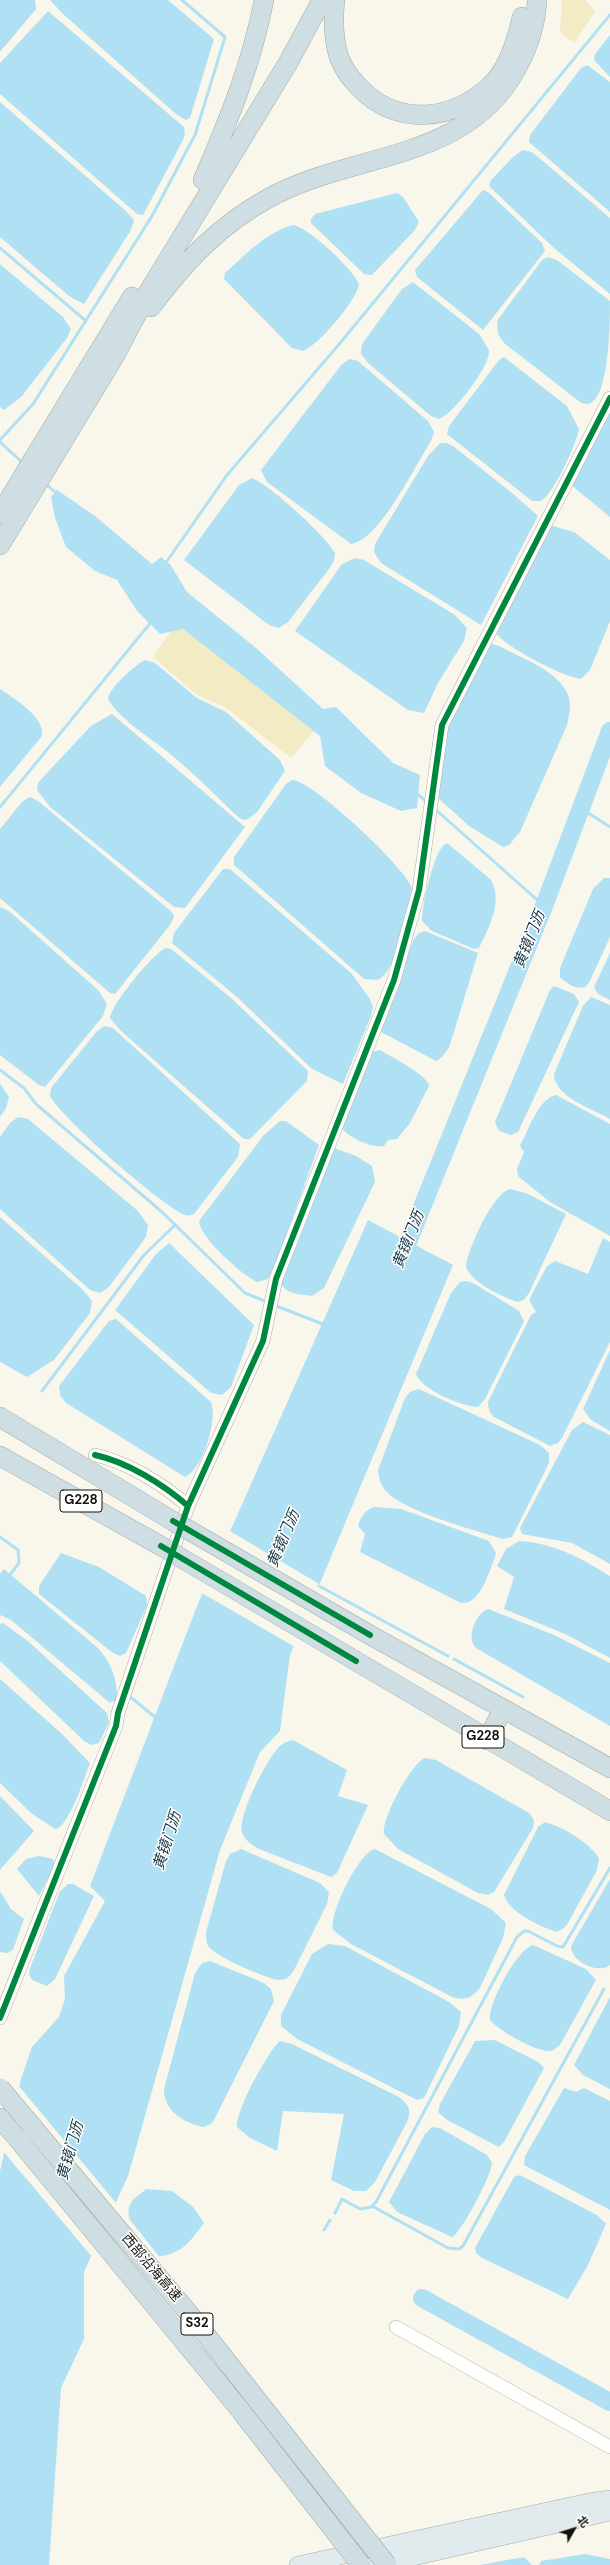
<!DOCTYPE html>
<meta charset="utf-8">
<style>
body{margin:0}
#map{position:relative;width:610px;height:2565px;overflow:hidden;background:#f9f7eb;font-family:"DM Sans","Noto Sans SC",sans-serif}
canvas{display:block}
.north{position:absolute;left:554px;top:2509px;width:40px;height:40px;-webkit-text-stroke:3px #fff;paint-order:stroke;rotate:51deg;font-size:11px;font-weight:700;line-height:16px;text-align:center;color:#14120b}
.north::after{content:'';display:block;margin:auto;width:14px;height:18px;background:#14120b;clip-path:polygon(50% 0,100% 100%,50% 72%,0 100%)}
</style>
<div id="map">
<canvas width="610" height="2565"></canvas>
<div class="north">北</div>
</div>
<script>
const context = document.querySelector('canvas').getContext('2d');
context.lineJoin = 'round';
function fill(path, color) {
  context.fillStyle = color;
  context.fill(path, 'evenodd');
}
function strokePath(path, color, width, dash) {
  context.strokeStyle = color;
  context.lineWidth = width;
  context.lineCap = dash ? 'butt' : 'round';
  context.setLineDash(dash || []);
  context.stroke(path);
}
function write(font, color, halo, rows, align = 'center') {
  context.font = font + ' "DM Sans","Noto Sans SC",sans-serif';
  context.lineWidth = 3;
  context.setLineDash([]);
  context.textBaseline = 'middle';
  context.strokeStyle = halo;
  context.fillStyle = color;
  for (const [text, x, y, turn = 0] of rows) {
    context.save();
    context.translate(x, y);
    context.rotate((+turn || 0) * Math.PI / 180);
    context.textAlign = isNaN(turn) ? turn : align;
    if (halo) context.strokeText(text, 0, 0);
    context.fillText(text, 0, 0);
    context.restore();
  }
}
const green = new Path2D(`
 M562,0H586L595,12L574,43L560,32Z
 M183,629L314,731L291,758L225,707L197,695L153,657L171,631Z`);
const water = new Path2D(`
 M0,0H35L36,9L0,52Z
 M50,0H168L214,39L190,118L186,120L176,114L63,14Z
 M48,11L184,127L185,134L183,140L143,215L137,214L0,94V63Z
 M610,35V77L594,60L595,54Z
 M587,65L610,82V212L529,142L530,135L581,68Z
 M0,102L126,211L134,220L131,230L84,304L69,296L0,237Z
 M523,150L532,152L610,218V294L554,248L492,189L489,185L491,180L514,156Z
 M483,190L488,192L542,243L545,251L483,330L417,277L415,270Z
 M397,193L403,197L419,222L415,230L372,275L364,274L311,223V219L315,214Z
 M294,225C310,229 353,269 359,284C358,299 317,347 303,351L292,348L224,279L225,273C244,256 267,231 294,225Z
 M548,257L557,260L610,301C610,321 610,419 580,402L504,343L498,334L497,321L542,260Z
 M0,264L63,317L71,329L67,338L22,396L4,410L0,407Z
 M413,282L479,334L489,350C491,365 454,414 439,419L431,416L368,363L361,354L362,344L402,289Z
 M504,357L567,406L579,429C576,445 554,493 541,501H532L447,434L449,426L499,360Z
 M350,359L358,361L428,421L434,432L431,441C415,466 379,541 351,544L267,482L261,470L342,364Z
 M610,402V517L571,485Z
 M440,443H446L453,446L512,493L538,516L481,625L381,563L374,552L375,544L428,456Z
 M252,478C271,486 325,535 335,553L334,561L329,569L288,622L279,628L269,625L184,560L239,485Z
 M57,490L95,516L152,564L161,557L170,564L187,592L256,648L323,709L336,707L393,763L420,775L417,808L401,811L361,793L325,766L320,736L183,629L160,634L137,611L117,580L95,571L66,547L55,518L51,497Z
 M553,526L574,532L610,560V621L590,670L581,679C563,677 507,648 496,633L548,528Z
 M355,558L364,560L455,615L467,628L464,641L438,683L424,713L408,710L295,631L342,564Z
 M492,644L499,646C521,658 558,670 568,695C572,704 569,715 567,725L520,832L509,845L503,847L469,826L437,797L442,735L487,645Z
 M145,660L155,663L197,698L226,712L280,760L285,771L257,812L248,819L243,820L238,817C216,796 194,773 170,754C150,737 122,722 108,699C108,689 136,664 145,660Z
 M0,689C13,698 46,717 42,736L0,787Z
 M112,714L245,827L185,908L174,907L50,807L37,790L38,783L45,775L91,726Z
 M292,780C311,779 406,868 412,888C415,900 394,962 387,972C384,975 381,978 378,980L364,979L234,865V857L286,784Z
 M30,797L38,801L172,912L174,917L170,925L115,994L110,993L0,898V829L23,801Z
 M447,843L490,879C504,899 489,928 479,948L474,949L432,931L422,921C422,907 434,847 447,843Z
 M223,869H230L352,974L370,999L373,1007L371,1016L343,1084L312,1069L237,997L172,943L174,933Z
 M604,878H610V937L589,983L585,987C576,990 566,983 560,977V968L593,889Z
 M0,907L9,911L98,990L107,1004L103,1016L45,1087L39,1085L0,1055Z
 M425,931L478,953L449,1048L442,1057L436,1061L381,1032L382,1016L414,939L419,933Z
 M166,948L171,949L230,997L308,1071L307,1081L250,1139H244L121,1031L110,1018C112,1004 153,953 166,948Z
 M610,953V1000L598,994L594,987Z
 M554,986L574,994L579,1002L518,1132L511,1135L499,1131L495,1122L550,990Z
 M591,997L610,1005V1119C593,1109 554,1097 554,1074L583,1006Z
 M104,1026L113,1028L240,1144L238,1157L194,1214C192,1215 189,1216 185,1215C163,1207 60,1117 50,1096L51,1088L97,1031Z
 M380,1050C391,1057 427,1074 429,1086L410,1123L397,1139L388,1140L384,1146C372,1148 348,1138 341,1127L372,1052Z
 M0,1083L9,1097L6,1108L0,1117Z
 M556,1095L610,1124V1236L550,1202L518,1176L517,1169L524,1152L520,1146C528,1131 538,1099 556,1095Z
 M18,1117L28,1119L138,1211L148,1225L146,1237L109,1287L100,1293L90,1290L0,1209V1137L10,1123Z
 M280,1121H286L319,1145L273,1271L268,1279L257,1282C242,1275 200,1238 199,1221L264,1135Z
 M334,1148L356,1156L372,1166L375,1182L324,1288L312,1296C302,1294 284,1295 281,1282Z
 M510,1189L526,1193L566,1214L529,1293L524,1300L517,1302C501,1296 472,1283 466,1267C468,1249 492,1194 510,1189Z
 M0,1217L82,1289L92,1301L90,1313L54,1360L27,1377L0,1362Z
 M368,1220L453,1265L290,1655L280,1731L260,1752L220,1850L128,2176L84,2272V2339L61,2388L49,2565H0V2171L21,2079L32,2047L59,2017L65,1999L64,1976L105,1901L90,1886L197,1606Z
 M603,1238L610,1242V1342L562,1438L558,1443L550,1446L494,1417L489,1411L488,1402L531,1315L536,1312L530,1302V1298L547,1266L555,1261L588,1274Z
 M169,1243L254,1325L231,1387L222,1395L211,1393L115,1310L156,1254Z
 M466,1281L473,1283L519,1311L524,1321L485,1399L478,1407C461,1406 422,1390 416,1374L451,1293L460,1282Z
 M116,1319L211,1402C218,1420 203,1469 185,1477L66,1403L60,1395L59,1386L109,1321Z
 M610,1350V1431L591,1420L583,1409Z
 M419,1389L540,1445L549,1453V1463L512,1537L502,1539C473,1529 403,1512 385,1490C380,1484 379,1477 378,1470L405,1398L411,1391Z
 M583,1422L610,1435V1564L572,1543L522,1534L520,1528L572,1430Z
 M374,1507L401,1509L489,1541L496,1553L494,1560C488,1574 480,1605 461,1603L360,1552L365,1534L358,1526C361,1516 364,1511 374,1507Z
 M519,1541C554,1543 581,1558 610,1576V1658L565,1634L504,1609L514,1577L497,1566L506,1549Z
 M61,1553L99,1567L146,1596L147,1605L126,1653L120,1656L113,1653L39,1594V1586Z
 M4,1569L99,1649C113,1666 116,1678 118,1700L110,1703L11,1620L0,1615V1574Z
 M488,1609L554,1635L610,1663V1726L476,1648C466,1638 475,1614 488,1609Z
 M3,1623L29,1642L107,1713L109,1722L99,1743L91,1745L84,1741L0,1661V1624Z
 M0,1679L62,1734L90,1763C85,1776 69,1828 55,1829L31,1813L0,1783Z
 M293,1740L347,1770L338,1796L368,1805L337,1873L331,1877L259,1849C252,1845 244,1840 242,1832C238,1815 267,1759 279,1747C283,1743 287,1741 293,1740Z
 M425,1758L436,1760L529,1813L534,1820L533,1828L494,1892L488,1895L478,1893L398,1849L384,1834C382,1818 410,1765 425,1758Z
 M0,1796L34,1831L0,1870Z
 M545,1822C565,1828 587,1841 599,1858L597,1870L568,1923L564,1928L556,1932C540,1926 509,1913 504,1895L538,1827Z
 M241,1849L320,1883L329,1892L327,1904L293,1972C289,1977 286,1980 280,1980C269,1980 215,1956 209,1947C206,1943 206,1937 206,1932L226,1861L230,1854Z
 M375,1849L491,1909L506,1923L503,1938L480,1988C471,1998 465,2001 452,1997L351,1944L333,1930C329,1914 359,1852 375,1849Z
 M39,1856L53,1859L55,1864L39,1896L17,1869L26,1859Z
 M610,1879V1965C599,1975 570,1961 571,1946Z
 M68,1884H73L94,1896L55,1979L47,1986L32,1980L29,1974L30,1968L60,1891Z
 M0,1891L11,1909L24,1919L13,1950L7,1953L0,1952Z
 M328,1944L345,1946L449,2002L461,2012L459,2026L424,2098L417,2100L413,2098L297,2039L281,2026V2015L312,1954Z
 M533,1945L586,1969L596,1980L560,2045L552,2051C537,2053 499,2031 490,2020C488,2004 517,1949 533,1945Z
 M210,1961L264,1983L271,1989L274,2001L214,2120L211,2124L203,2127C184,2123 163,2110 164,2089L195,1973L202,1963Z
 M610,1997V2089L583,2075L574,2065Z
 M495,2040L538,2062L544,2068L504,2142L499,2147L447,2120L438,2112L440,2104L475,2041Z
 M280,2041L292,2044L399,2097C409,2105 412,2110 407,2122L375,2182L366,2191H354L331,2180L344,2114L283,2111L277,2151L250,2138L237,2127C235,2112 268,2051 280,2041Z
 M564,2088L576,2092L584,2088L610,2101V2210L524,2165L525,2156Z
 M432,2127L440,2128L487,2155L492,2163C492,2174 461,2234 452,2237L397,2212L389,2202L425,2134Z
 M520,2175L597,2215L606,2224L588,2265L568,2299L482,2258L476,2253L475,2248L514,2177Z
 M146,2189L172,2191L193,2207L204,2223C189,2243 182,2254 156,2257C145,2243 119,2221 132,2201C135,2197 142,2193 146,2189Z
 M585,2554L610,2559V2565H539L541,2561Z
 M524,2557L532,2565H480Z`);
const pier = new Path2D(`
 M228,1530L321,1585L295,1647L200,1592Z
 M18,2085L117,2204L93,2258L3,2151Z
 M127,2216L161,2259H155L127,2223Z`);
const stream = new Path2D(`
 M0,248L86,321
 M0,440L33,404L152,216L195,135L225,37L182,0
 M0,442L23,463
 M45,483L57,494
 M165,564L227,475L341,342L610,15
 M415,792L428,803
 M0,807L152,621
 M435,809L544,906
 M582,809L610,827
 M0,1070L24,1088L36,1104L162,1212L245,1293L267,1302
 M274,1305L325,1325
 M42,1391L144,1255L175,1225
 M0,1537L18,1550L19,1563L9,1576
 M319,1586L448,1656
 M454,1659L523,1697
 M128,1695L156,1718
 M372,2206L448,2248L459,2249L463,2246L604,1989
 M335,2213L342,2199L360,2209L371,2207L376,2202L517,1937L524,1931H528L557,1946L563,1947L610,1868
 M324,2230L330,2220`);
const river = new Path2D(`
 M399,1264L544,906L610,731
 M422,2298L610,2402`);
const minor = new Path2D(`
 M95,1455C127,1462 163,1484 188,1506L263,1341L276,1279L394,980L419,890L442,725L610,398
 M0,2018L116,1726L118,1713L188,1506
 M396,2327L610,2447`);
const major = new Path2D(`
 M298,2565L589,2502L610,2499
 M378,2565L610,2512`);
const highway = new Path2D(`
 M335,0C333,19 333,38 339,57C343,68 351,79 359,87C397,128 456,121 493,83C509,67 517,39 522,17
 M203,180C229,119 251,66 264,0
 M151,307C185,262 218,226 267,199C352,151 467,164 518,66C529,45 536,24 537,0
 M0,514L132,297
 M0,545L114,357L149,291L288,63L322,0
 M0,1417L173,1521
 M0,1456L161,1546
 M370,1635L610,1768
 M356,1661L610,1811
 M487,1740L503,1709
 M0,2118L17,2138`);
const highwayBridge = new Path2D(`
 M173,1521L370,1635
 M161,1546L356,1661
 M0,2088L195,2321L387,2565
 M17,2138L241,2411L361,2565`);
const cycleway = new Path2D(`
 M95,1455C127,1462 163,1484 188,1506L263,1341L276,1279L394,980L419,890L442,725L610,398
 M173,1521L370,1635
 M161,1546L356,1661
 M0,2018L116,1726L118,1713L188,1506`);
const shields = [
 [81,1501,42],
 [483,1737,42],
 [197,2324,32]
];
const shieldNames = [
 ["G228",81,1501],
 ["G228",483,1737],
 ["S32",197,2324]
];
const streetNames = [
 ["西部沿海高速",151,2268,50]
];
const waterNames = [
 ["黄镜门沥",530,940,-68],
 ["黄镜门沥",409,1240,-68],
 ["黄镜门沥",284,1539,-67],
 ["黄镜门沥",168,1841,-72],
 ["黄镜门沥",71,2151,-74]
];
fill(green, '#f2ebc3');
fill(water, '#b0e0f3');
fill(pier, '#f9f7eb');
strokePath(stream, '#b0e0f3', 3);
strokePath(river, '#b0e0f3', 18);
strokePath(minor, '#adaca2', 14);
strokePath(major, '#9dacad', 18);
strokePath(highway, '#9dacad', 20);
strokePath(minor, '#fefefc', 13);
strokePath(major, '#e1eaed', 17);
strokePath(highway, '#cedee2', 19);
strokePath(highwayBridge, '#9dacad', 20, []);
strokePath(highwayBridge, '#cedee2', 19);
strokePath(cycleway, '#00873e', 6);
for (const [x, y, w] of shields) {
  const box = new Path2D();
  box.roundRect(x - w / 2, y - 11, w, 22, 3);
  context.fillStyle = '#fff';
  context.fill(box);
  strokePath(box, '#14120b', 1);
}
write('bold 13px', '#14120b', null, shieldNames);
write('14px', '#14120b', '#fff', streetNames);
write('italic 15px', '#163644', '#fff', waterNames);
</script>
